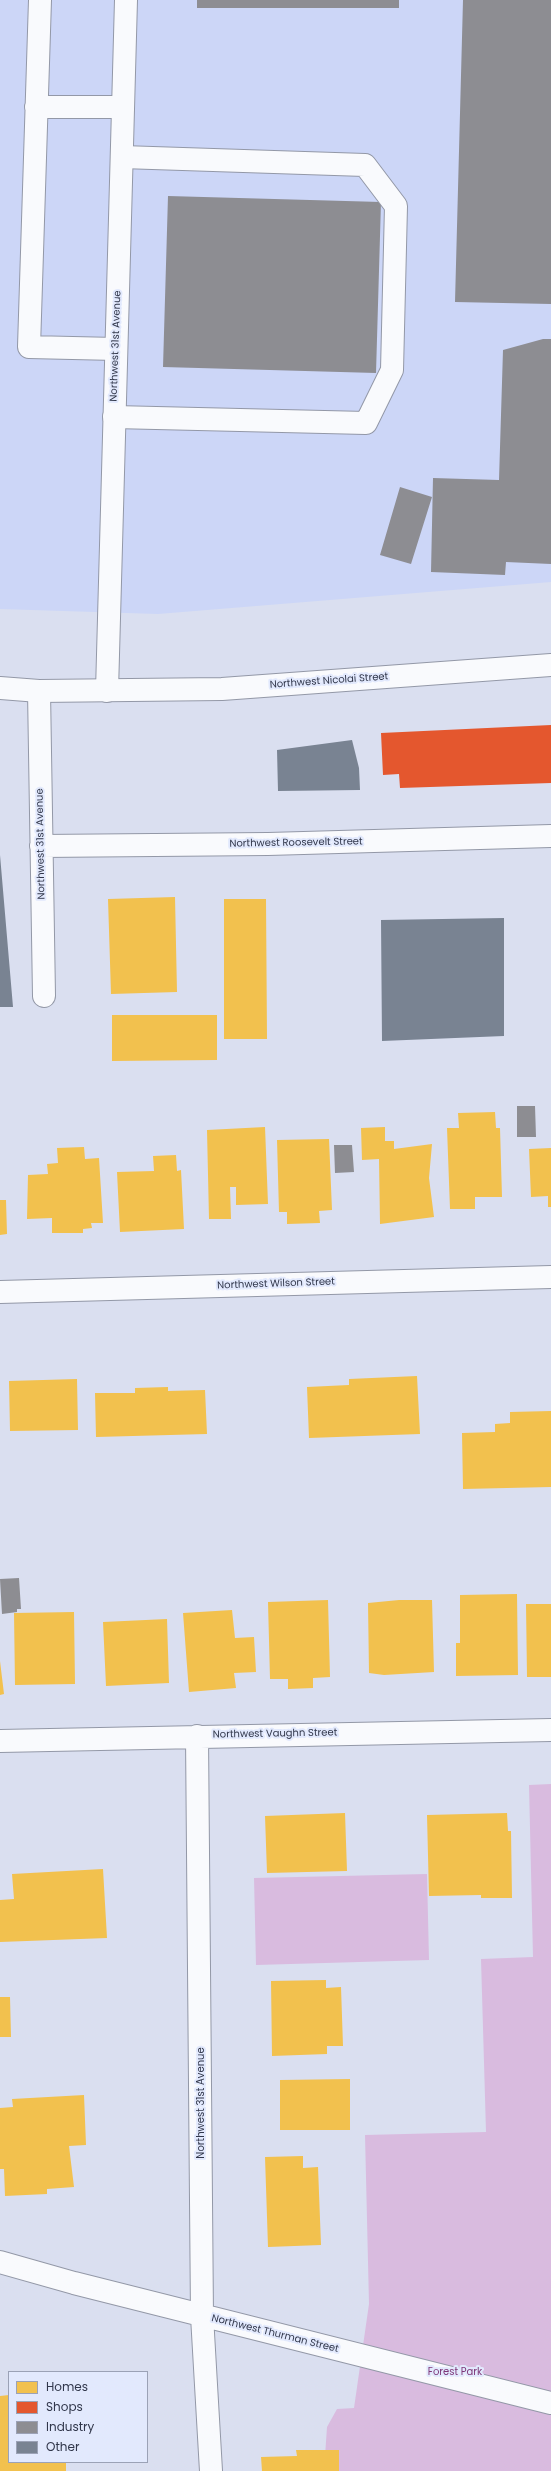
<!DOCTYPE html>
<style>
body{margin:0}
#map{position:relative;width:551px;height:2471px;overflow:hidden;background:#dadff0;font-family:Poppins,sans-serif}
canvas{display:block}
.legend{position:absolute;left:8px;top:2371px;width:140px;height:92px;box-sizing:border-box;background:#e2e9fd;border:1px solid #9ba2b6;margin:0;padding:5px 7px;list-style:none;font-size:12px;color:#31374b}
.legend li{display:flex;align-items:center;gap:8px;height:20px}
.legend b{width:20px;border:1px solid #9ba2b6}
</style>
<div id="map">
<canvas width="551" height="2471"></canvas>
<ul class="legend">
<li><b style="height:11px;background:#f2c14e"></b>Homes</li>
<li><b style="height:11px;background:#e4572e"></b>Shops</li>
<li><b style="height:11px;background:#8d8d92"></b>Industry</li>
<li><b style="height:11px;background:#798392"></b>Other</li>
</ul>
</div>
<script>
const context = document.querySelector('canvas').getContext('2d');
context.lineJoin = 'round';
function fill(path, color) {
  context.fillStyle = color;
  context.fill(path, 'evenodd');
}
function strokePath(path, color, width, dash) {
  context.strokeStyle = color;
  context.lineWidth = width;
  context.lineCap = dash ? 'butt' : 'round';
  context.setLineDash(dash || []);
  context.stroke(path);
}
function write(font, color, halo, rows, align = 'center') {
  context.font = font + ' Poppins,sans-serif';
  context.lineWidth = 4;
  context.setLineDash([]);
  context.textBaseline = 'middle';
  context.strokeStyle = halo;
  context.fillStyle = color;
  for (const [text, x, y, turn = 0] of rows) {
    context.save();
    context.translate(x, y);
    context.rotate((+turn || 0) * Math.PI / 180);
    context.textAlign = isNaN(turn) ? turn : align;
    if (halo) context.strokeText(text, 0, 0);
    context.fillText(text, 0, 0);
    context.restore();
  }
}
const built = new Path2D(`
 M0,0H551V582L158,614L0,609Z`);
const green = new Path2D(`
 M551,1784V2471H324L327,2427L337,2409L354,2408L369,2304L365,2135L486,2132L481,1959L533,1957L529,1785Z
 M427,1874L429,1960L256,1965L254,1878Z`);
const homes = new Path2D(`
 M175,897L177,992L111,994L108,899Z
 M224,899H266L267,1039H224Z
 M112,1015H217V1060L112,1061Z
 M495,1112L496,1128H500L502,1197H475V1209H450L447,1128H459L458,1113Z
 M265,1127L268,1204L236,1205V1187H230L231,1219H209L207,1130Z
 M385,1127V1141H394V1149L432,1144L429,1178L434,1217L380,1224L379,1159L362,1160L361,1128Z
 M329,1139L332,1210L319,1211L320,1223L287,1224V1212H279L277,1140Z
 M84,1147L85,1159L99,1158L103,1223H91L92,1228L83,1229V1233H52V1218L27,1219L28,1175L48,1174L47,1164L58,1163L57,1148Z
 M551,1148V1207H548V1196L531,1197L529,1149Z
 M176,1155L177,1171L181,1170L184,1229L120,1232L117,1172L154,1171L153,1156Z
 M0,1200H6L7,1234L0,1235Z
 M417,1376L420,1434L309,1438L307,1387L349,1385V1379Z
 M77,1379L78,1430L10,1431L9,1381Z
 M168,1387V1391L205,1390L207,1434L96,1437L95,1393H135V1388Z
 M551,1411V1487L463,1489L462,1433L495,1432V1424L510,1423V1412Z
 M517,1594L518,1675L456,1676V1643H460V1595Z
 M328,1600L330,1677L313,1678V1688L288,1689V1679H270L268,1602Z
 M399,1600H432L434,1672L384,1675L369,1673L368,1603Z
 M526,1604H551V1677H527Z
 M232,1610L235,1638L254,1637L256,1672L234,1673L236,1688L189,1692L183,1613Z
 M74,1612L75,1684L15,1685L14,1613Z
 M167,1619L169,1683L106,1686L103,1622Z
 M0,1661L4,1694L0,1695Z
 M345,1813L347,1871L267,1873L265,1816Z
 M507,1813L508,1831H511L512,1898H481V1895L429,1896L427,1815Z
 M103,1869L107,1938L0,1942V1900L14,1899L12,1874Z
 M326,1980V1988L341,1987L343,2046H327V2054L272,2056L271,1981Z
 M0,1997H10L11,2037H0Z
 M350,2079V2130H280V2080Z
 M84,2095L86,2145L69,2146L74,2187L47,2189V2194L5,2196L4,2169H0V2108L13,2107L12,2099Z
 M303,2156V2168L318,2167L321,2245L268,2247L265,2157Z
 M9,2395V2462H66V2471H0V2396Z
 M296,2450H339V2471H262L261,2457L297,2456Z`);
const shops = new Path2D(`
 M551,725V783L400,788L399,774L383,775L381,733Z`);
const industry = new Path2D(`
 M197,0H399V8H197Z
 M463,0H551V304L455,302Z
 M168,196L381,202L376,373L163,367Z
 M543,339H551V564L506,562L505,575L431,572L433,478L499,480L503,350Z
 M400,487L432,497L411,564L380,555Z
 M517,1106H535L536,1137H517Z
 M334,1145H352L354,1172L335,1173Z
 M19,1578L21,1609H17V1612L2,1614L0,1579Z`);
const building = new Path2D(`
 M352,740L359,768L360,790L278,791L277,750Z
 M0,855L13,1007H0Z
 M504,918V1036L382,1041L381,920Z`);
const service = new Path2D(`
 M40,0L29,347L116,349
 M36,107H123
 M114,417L366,423L392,370L396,206L365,165L122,157`);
const minor = new Path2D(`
 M39,691L44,996
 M107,691L126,0
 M41,846L268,844L551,836
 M0,1292L551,1277
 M197,1736L202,2316L211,2471
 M0,1741L551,1730
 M0,2262L74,2283L551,2403`);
const secondary = new Path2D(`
 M0,688L39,691L222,689L551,665`);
const streetNames = [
 ["Northwest 31st Avenue",116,346,-88],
 ["Northwest Nicolai Street",329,681,-4],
 ["Northwest Roosevelt Street",296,843,-1],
 ["Northwest 31st Avenue",41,844,-91],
 ["Northwest Wilson Street",276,1284,-2],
 ["Northwest Vaughn Street",275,1734,-1],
 ["Northwest 31st Avenue",201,2103,-90],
 ["Northwest Thurman Street",275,2334,14]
];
const parkNames = [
 ["Forest Park",455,2372]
];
fill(built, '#ccd6f7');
fill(green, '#d9bbdf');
fill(homes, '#f2c14e');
fill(shops, '#e4572e');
fill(industry, '#8d8d92');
fill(building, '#798392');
strokePath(service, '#9398a7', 24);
strokePath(minor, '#9398a7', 24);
strokePath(secondary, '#9398a7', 24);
strokePath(service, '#f9fafd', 22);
strokePath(minor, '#f9fafd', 22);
strokePath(secondary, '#f9fafd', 22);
write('10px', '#31374b', '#e2e9fd', streetNames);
write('10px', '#7e3778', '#e2e9fd', parkNames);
</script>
